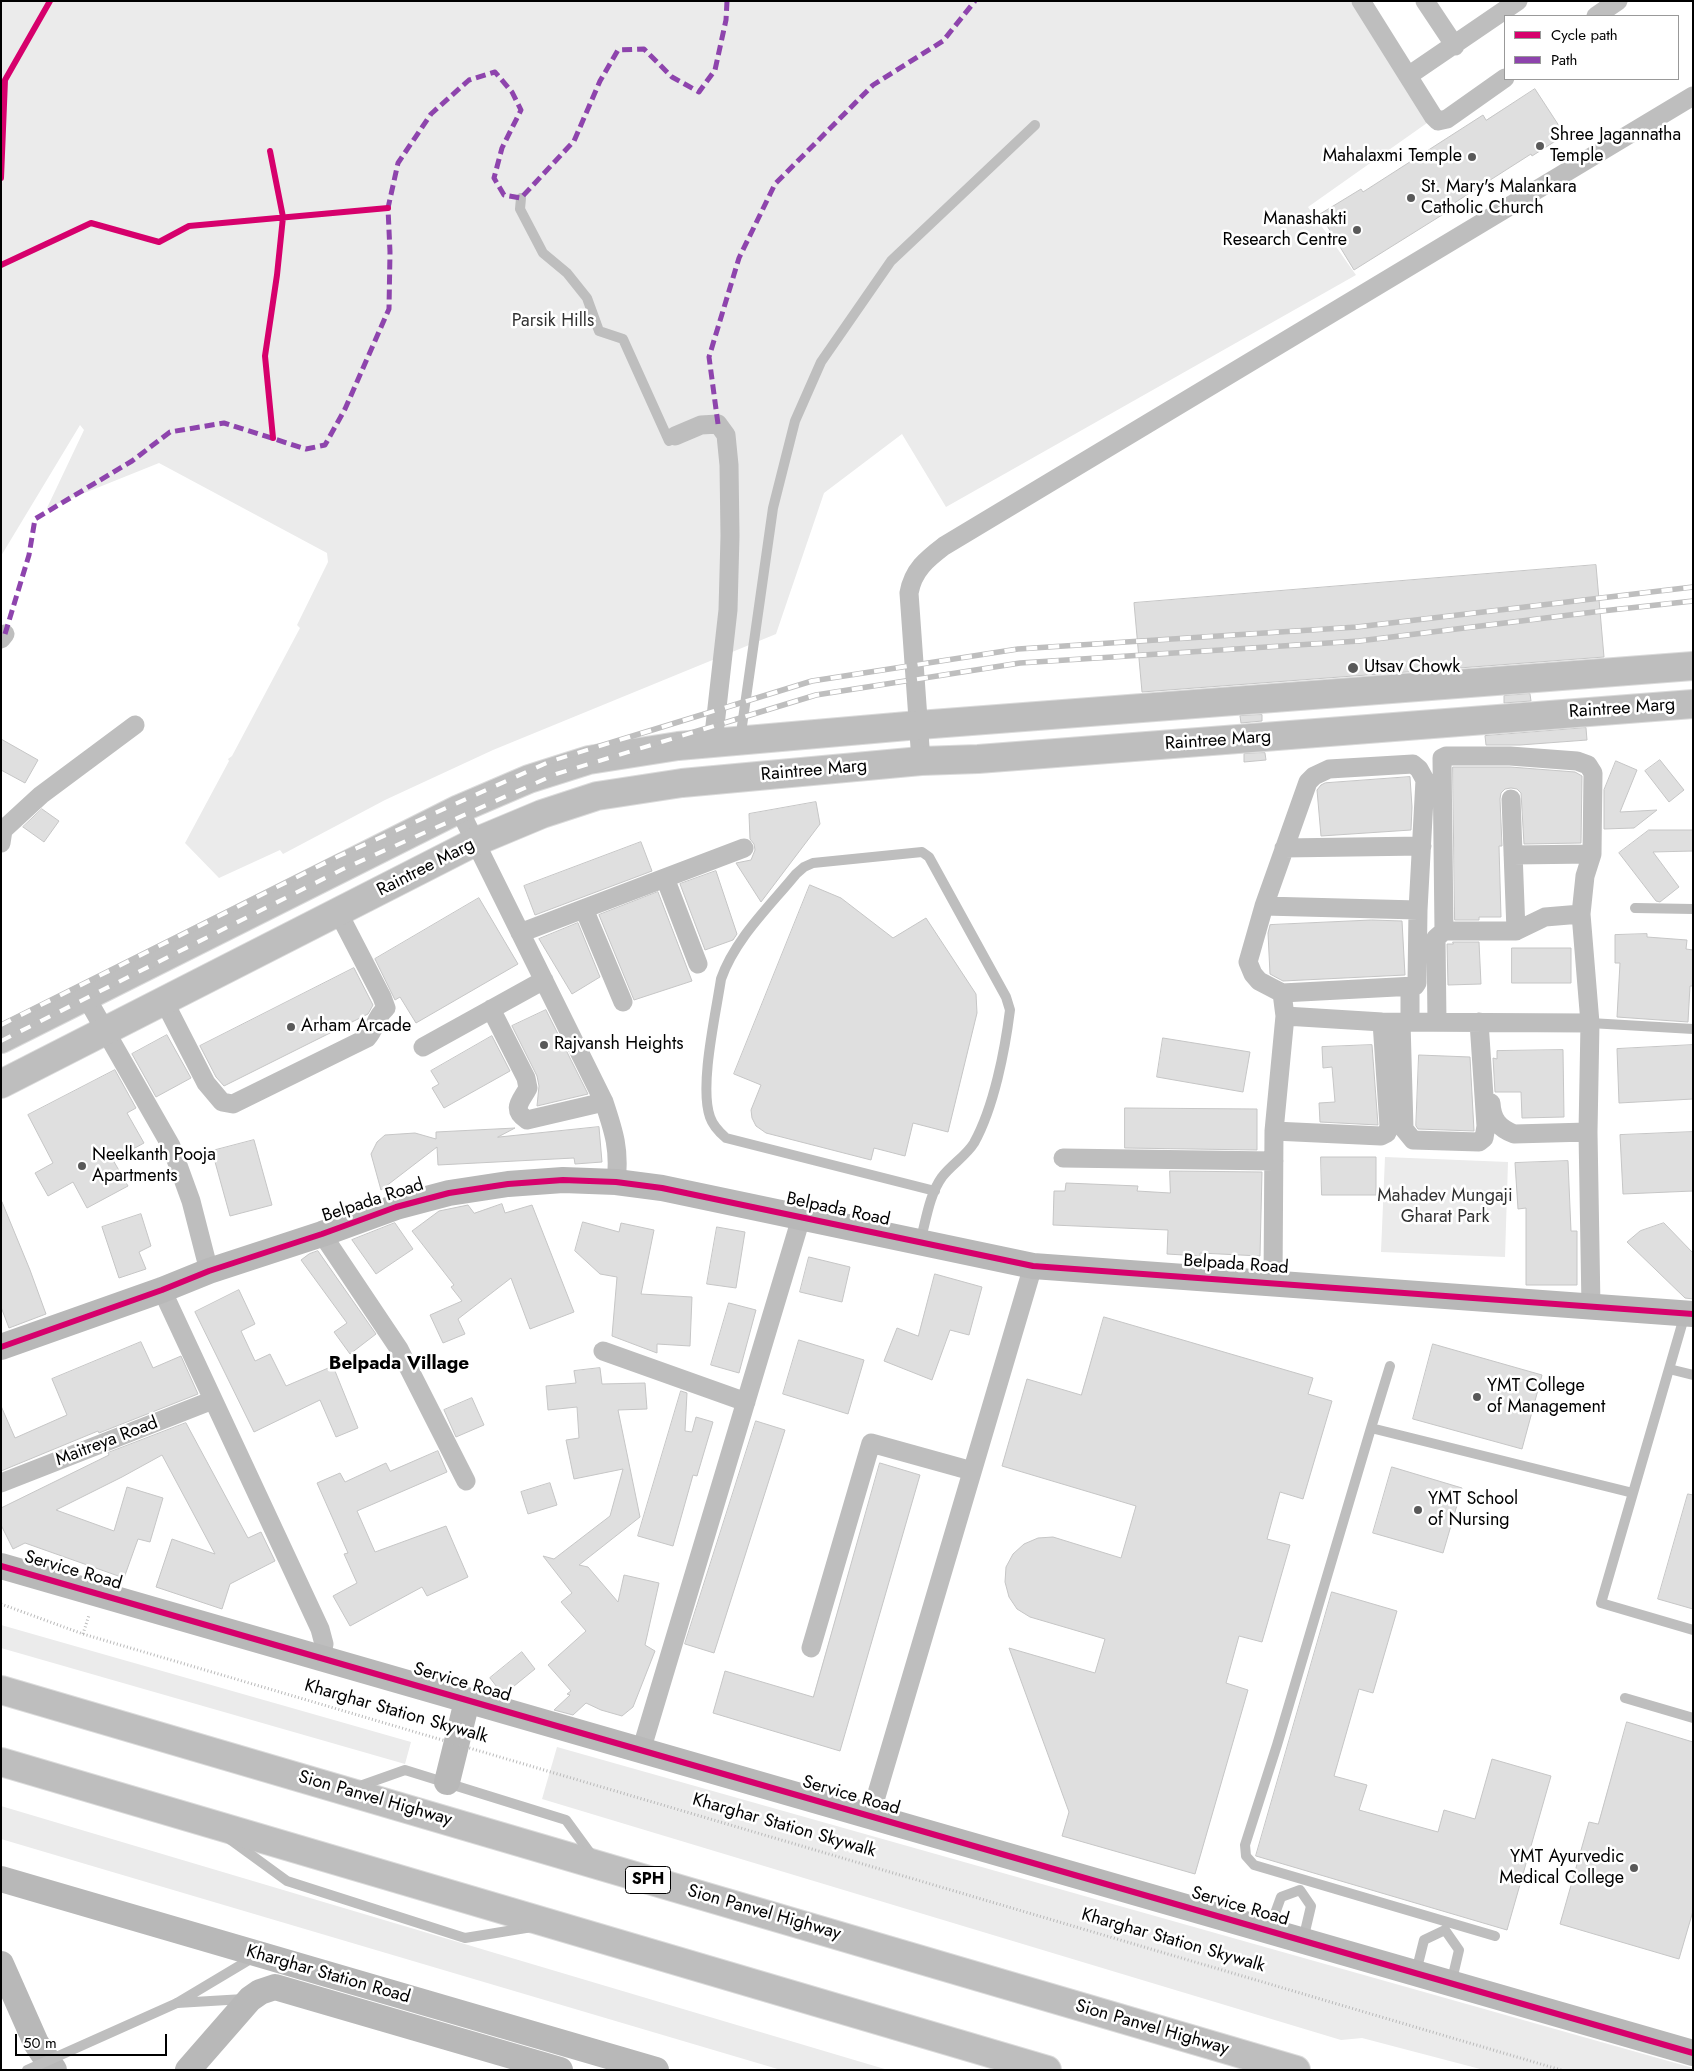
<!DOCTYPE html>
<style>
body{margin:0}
#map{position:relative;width:1694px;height:2071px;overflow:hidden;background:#fff;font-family:Jost,sans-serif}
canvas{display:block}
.frame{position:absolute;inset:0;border:2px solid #000;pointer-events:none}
.legend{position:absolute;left:1504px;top:15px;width:175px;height:65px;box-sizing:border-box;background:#fff;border:1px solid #999;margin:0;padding:6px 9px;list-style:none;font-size:15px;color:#000}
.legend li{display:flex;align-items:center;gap:10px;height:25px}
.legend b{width:25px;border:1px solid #999}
.scale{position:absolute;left:15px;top:2034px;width:152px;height:22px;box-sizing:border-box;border:2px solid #000;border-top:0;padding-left:6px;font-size:15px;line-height:18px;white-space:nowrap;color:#000;-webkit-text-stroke:4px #fff;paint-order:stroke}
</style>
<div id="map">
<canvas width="1694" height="2071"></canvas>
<div class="frame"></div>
<ul class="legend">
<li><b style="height:6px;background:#d6006c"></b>Cycle path</li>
<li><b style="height:6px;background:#8e44ad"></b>Path</li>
</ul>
<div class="scale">50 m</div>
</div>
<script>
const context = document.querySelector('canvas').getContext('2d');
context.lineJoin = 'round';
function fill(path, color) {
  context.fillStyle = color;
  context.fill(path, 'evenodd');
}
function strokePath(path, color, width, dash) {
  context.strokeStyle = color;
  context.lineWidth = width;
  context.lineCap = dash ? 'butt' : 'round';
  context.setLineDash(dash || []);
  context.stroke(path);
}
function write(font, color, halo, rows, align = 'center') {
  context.font = font + ' Jost,sans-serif';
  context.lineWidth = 5;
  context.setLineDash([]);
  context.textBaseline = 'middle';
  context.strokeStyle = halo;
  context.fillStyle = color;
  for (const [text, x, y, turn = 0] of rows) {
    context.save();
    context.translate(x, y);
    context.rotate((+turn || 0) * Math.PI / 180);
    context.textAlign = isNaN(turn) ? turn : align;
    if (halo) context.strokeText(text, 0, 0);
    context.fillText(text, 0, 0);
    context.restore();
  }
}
const green = new Path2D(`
 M1,1H1351L1427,123L1308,207L1356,275L946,507L902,434L824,493L776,634L493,750L385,800L283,854L280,850L219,878L185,843L229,761L228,759L232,756L300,628L297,625L328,562L327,553L159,463L47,508L84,430L80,425L1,556Z
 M1385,1157L1508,1162L1505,1257L1381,1252Z
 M1,1625L411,1742L405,1764L1,1648Z
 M557,1747L1693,2068V2070H1484L1362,2038L1341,2040L542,1799Z
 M1,1806L888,2070H781L1,1839Z`);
const building = new Path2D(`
 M1535,89L1565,135L1532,156L1531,154L1448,207L1450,210L1354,270L1320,214L1361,189L1363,192L1483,115L1486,120Z
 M1596,565L1604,657L1142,692L1134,603Z
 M1530,694L1531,701L1504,703V696Z
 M1262,715V721L1241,723L1240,716Z
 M1586,728L1587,740L1520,745H1486L1485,736Z
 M1,739L38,760L25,783L1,770Z
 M1265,753L1266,760L1244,762V754Z
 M1660,760L1684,790L1669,802L1645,771Z
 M1616,761L1637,770L1620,812L1657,810L1634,828L1604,829V790Z
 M1453,767H1510L1575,772L1582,776L1581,843L1524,844L1521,793L1517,789L1511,788L1505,789L1501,793L1500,799L1502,846H1499L1501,917H1479V920H1455Z
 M1410,777L1412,807L1411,830L1321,836L1317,790L1321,785L1325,783Z
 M816,802L820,824L761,902L736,863L751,860L755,850L754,844L750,839L749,814Z
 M42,809L59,821L44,842L23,827Z
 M1649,830H1693V851L1653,852L1679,887L1660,902L1656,901L1619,853Z
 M641,842L652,871L535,915L524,886Z
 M716,871L737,934L733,940L705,950L680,884Z
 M810,885L841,898L893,938L926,918L976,994L977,1013L948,1132L913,1123L905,1156L874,1148L871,1160L766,1133L756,1126L752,1118L751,1110L761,1085L734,1074Z
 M658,892L692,981L634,1000L599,915Z
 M479,898L518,964L416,1023L400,997L395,1000L375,959Z
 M1372,920L1402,921L1405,975L1283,981L1270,974L1268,933L1270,925Z
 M578,923L600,977L572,994L539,939Z
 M1647,934V937L1687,940L1686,949L1693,950V986H1690L1688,1022L1617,1017L1620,963H1615V935Z
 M1453,942H1479L1481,984L1448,985L1447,944H1453Z
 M1512,948H1571V983H1512Z
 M354,968L373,1005L368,1014L224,1086L216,1077L200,1046Z
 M546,1010L588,1094L537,1106L539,1086L537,1076L512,1026Z
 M167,1035L191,1078L156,1097L132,1054Z
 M492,1036L510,1071L444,1108L432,1088L439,1084L431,1071Z
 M1163,1038L1250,1052L1243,1092L1157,1077Z
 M1372,1045L1378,1125L1320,1122L1319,1103L1335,1102L1332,1067L1323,1068L1322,1047Z
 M1693,1045V1099L1619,1103L1617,1049Z
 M1563,1050L1564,1117L1522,1118L1521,1092H1495L1493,1058L1497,1059V1051Z
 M1419,1055L1470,1057L1474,1131L1418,1129L1416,1126Z
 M115,1070L136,1108L127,1113L144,1143L113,1160L128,1186L87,1208L73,1182L48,1196L35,1173L53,1163L28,1115Z
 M1125,1108L1257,1109V1150L1125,1148Z
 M599,1127L602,1162L575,1164L574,1158L438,1165L437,1147L381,1190L371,1154L377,1142L385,1135L415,1133L436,1139V1132L515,1128L498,1137Z
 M1693,1132V1191L1623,1194L1620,1135Z
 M254,1140L272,1205L230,1216L212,1151Z
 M1321,1157H1376V1195H1322Z
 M1568,1161L1571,1231H1577V1285H1526V1208L1518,1209L1515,1163Z
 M1170,1171L1262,1172L1260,1256L1200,1253V1256L1167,1254L1168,1230L1053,1225L1054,1191H1065L1066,1183L1138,1186L1137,1191L1170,1193Z
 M2,1202L30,1270L46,1314L9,1328L1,1307Z
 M502,1204L505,1213L532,1205L574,1312L530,1329L511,1278L458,1319L465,1334L443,1343L430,1315L462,1301L451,1287L454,1285L412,1231L439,1211L468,1205L474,1213Z
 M141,1214L151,1246L139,1252L146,1269L119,1278L102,1227Z
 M583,1222L619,1232L621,1223L654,1230L641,1294L692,1297L690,1346L657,1344V1353L612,1336L617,1277L600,1274L575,1251Z
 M395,1223L413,1249L376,1274L352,1240Z
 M1664,1223L1693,1253V1299L1685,1298L1627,1242L1640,1231Z
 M717,1227L745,1232L736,1288L707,1284Z
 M318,1251L376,1334L350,1354L334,1332L347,1323L301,1260L309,1254Z
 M809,1257L850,1267L842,1302L800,1292Z
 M935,1274L982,1287L969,1335L950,1330L932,1380L884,1361L897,1328L918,1336Z
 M239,1290L255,1324L241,1331L255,1361L270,1354L286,1386L333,1366L358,1428L336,1437L320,1400L254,1432L195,1312Z
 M729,1303L756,1310L739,1373L711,1365Z
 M1104,1317L1313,1378L1308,1394L1332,1401L1303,1499L1280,1492L1267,1539L1290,1545L1262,1642L1239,1636L1226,1683L1248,1690L1195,1874L1062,1836L1069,1812L1009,1648L1095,1673L1105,1639L1030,1617L1017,1609L1009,1597L1005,1582L1006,1567L1013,1554L1024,1544L1038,1538L1053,1537L1121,1558L1136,1506L1002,1466L1027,1379L1081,1395Z
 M799,1340L864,1360L848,1414L783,1394Z
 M141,1342L153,1368L181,1356L198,1394L99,1433L98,1431L1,1471V1406L15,1438L67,1415L52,1379Z
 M1433,1344L1542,1375L1522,1449L1413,1419Z
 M600,1368L602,1384L645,1383L647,1409L618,1410L640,1517L579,1565L588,1567L618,1602L624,1575L659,1583L645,1645L655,1651L633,1707L622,1716L601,1710L586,1703L573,1715L554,1710L570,1695L567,1694L571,1691L548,1665L586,1631L561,1602L572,1593L543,1556L554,1559L610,1516L623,1469L574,1479L566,1440L579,1438L577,1407L548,1410L546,1386L576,1383L574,1371Z
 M681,1391L687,1393L685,1431L692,1432L696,1417L713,1422L697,1476L693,1475L673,1546L638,1536Z
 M472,1398L484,1425L456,1437L444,1410Z
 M756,1421L785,1430L714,1653L685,1644Z
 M186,1423L248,1538L261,1532L275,1561L230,1584L222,1609L156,1587L172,1539L215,1554L162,1455L122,1477L56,1510L114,1531L127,1487L163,1498L150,1542L138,1539L124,1578L25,1543L13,1549L1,1525V1508L109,1455L108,1453Z
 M438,1451L447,1472L357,1511L375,1552L446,1526L468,1577L427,1596L422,1587L350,1626L333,1596L357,1583L344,1554L348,1553L317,1483L340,1473L345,1482L386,1463L390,1471Z
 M880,1463L920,1475L840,1751L713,1713L725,1671L813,1697Z
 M1392,1467L1462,1488L1443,1553L1373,1533Z
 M550,1483L557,1505L528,1514L521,1492Z
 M1688,1494L1693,1495V1609L1658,1599Z
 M1332,1592L1397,1611L1373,1693L1359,1689L1334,1776L1367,1785L1359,1810L1438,1832L1444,1810L1475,1819L1492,1759L1551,1776L1507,1930L1256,1856Z
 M522,1652L535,1669L503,1695L490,1678Z
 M1627,1722L1693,1742V1911L1679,1959L1560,1924L1589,1822L1598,1824Z`);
const path = new Path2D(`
 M83,1634L89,1615`);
const lane = new Path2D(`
 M521,198L520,209L543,253L567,273L587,298L599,331L623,339L669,441L672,438
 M740,740L773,508L795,421L821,362L891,261L1035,125
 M1635,908L1693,909
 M1590,1023L1693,1029
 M920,1242C926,1221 929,1195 942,1177C952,1164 966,1156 974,1143C994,1107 1005,1050 1010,1010L1006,997L929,857L922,852L813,863L804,867L796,874C769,907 735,939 721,979C716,1013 699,1086 710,1117C713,1126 719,1132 726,1138L935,1191
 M1685,1314L1601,1603L1693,1630
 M1669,1369L1693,1375
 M1371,1428L1390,1366
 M1625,1698L1693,1718
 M357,1787L405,1770L566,1820L593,1857
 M228,1838L287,1881L465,1938L532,1927
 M1269,1930L1281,1897L1300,1890L1311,1906L1303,1940
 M1495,1936L1254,1865L1246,1856L1245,1845L1277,1745L1371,1428L1633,1493
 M1416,1972L1424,1940L1445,1930L1459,1950L1451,1984
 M244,1999L177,2003L254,1957`);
const street = new Path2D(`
 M1361,1L1433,116L1438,121L1447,119L1505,78
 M1425,1L1455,46
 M1596,16L1618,1
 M1408,76L1518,1
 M675,436L701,425L718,424L726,435L729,465L730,536L728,610L713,743
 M1,639L5,634
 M921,761L909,593C913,570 927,559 944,546L1693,96
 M1511,799L1516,931
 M459,809L604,1102C614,1132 620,1150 616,1182
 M1,843L3,830L41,795L135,725
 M1284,848L1422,846
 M1513,855L1592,854
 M665,878L698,964
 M1264,906L1308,782L1314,776L1329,769L1413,764L1419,769L1425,780L1418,910
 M584,909L623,1002
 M1444,931L1442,758L1446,756H1510L1577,761L1588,765L1593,773L1592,854L1585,876L1581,914L1590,1023L1588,1132L1591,1307
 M520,933L744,848
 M1410,987V1022
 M1282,993L1415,986L1417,983L1418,910L1264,906L1248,962L1253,974L1259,981L1282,993L1285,1016
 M86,997L171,1146L191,1201L209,1271
 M164,1001L206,1083L222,1102L233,1104L367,1038C377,1027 373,1020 386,1008L382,997L338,912
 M491,1009L526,1078L528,1088C522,1100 510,1109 527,1120L604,1102
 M1401,1022L1404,1129L1413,1140L1479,1142L1484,1138L1486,1126L1479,1022
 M1437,1022L1436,938L1444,931H1516L1545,917L1581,914
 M423,1047L544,980
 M1491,1103C1492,1120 1499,1128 1514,1134L1588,1132
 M1274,1131L1381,1136L1387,1133L1389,1126L1382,1022
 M1063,1158L1274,1161
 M322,1234L399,1349L466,1481
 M1273,1283L1274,1131L1285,1016L1382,1022L1590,1023
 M162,1290L320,1629L324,1644L321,1658
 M603,1351L746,1402
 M1,1483L213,1400
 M811,1648L871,1443L972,1471
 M641,1751L801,1218
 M870,1817L1033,1266`);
const secondary = new Path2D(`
 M1,1347L162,1290L209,1271L322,1234L396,1207L449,1193L508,1184L563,1180L616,1182L662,1188L1033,1266L1693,1314
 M1,1566L1693,2053
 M447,1782L467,1701
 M1,1879L656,2070
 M1,1964L36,2043L54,2070
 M188,2070L250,1999L260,1992L275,1987L560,2070`);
const primary = new Path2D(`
 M1,1039L459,809L529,779L589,760L678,746L919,725L1693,666
 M1,1084L475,842L542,814L597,796L682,783L921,761L978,759L1693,704`);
const highway = new Path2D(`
 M1,1690L1296,2070
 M1,1762L1047,2070`);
const rail = new Path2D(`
 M1,1025L339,856L551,761L812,681L1018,649L1357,627L1693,587
 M1,1041L343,869L556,774L816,695L1020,663L1359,641L1602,611L1693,601`);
const pathBridge = new Path2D(`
 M1,1604L83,1634L1561,2070`);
const laneBridge = new Path2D(`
 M27,2070L177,2003`);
const quiet = new Path2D(`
 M718,424L709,357L739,258L775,184L873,85L943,41L975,1
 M5,634L29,555L35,519L132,461L170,432L224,423L306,449L325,445L345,409L389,309L390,252L388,208L398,163L431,114L469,80L495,72L512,92L521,110L502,148L494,178L504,195L521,198L574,141L600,81L618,50L644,49L672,77L699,92L715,70L726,20L727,1`);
const cycleway = new Path2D(`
 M270,151L283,217L277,275L265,356L273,438
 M1,178L5,80L50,1
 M1,265L91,223L159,242L189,226L388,208
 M1,1347L162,1290L209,1271L322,1234L396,1207L449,1193L508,1184L563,1180L616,1182L662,1188L1033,1266L1693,1314
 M1,1566L1693,2053`);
const markers = [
 [1540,146,5,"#595959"],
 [1472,157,5,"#595959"],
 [1411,198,5,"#595959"],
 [1357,230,5,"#595959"],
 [1353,668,6,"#595959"],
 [291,1027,5,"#595959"],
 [544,1045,5,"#595959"],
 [82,1166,5,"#595959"],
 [1477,1397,5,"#595959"],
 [1418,1510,5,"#595959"],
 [1634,1868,5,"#595959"]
];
const shields = [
 [648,1880,45]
];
const shieldNames = [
 ["SPH",648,1880]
];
const poiNames = [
 ["Shree Jagannatha",1550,136],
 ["Temple",1550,157],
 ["Mahalaxmi Temple",1462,157,"right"],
 ["St. Mary's Malankara",1421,188],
 ["Catholic Church",1421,209],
 ["Manashakti",1347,220,"right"],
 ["Research Centre",1347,241,"right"],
 ["Utsav Chowk",1364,668],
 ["Arham Arcade",301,1027],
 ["Rajvansh Heights",554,1045],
 ["Neelkanth Pooja",92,1156],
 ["Apartments",92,1177],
 ["YMT College",1487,1387],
 ["of Management",1487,1408],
 ["YMT School",1428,1500],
 ["of Nursing",1428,1521],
 ["YMT Ayurvedic",1624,1858,"right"],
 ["Medical College",1624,1879,"right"]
];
const parkNames = [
 ["Parsik Hills",553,322],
 ["Mahadev Mungaji",1445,1197],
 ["Gharat Park",1445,1218]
];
const streetNames = [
 ["Raintree Marg",1622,709,-4],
 ["Raintree Marg",1218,741,-4],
 ["Raintree Marg",814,771,-5],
 ["Raintree Marg",426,868,-27],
 ["Belpada Road",373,1201,-18],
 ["Belpada Road",838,1210,12],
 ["Belpada Road",1236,1265,4],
 ["Maitreya Road",107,1442,-21],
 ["Service Road",73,1571,16],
 ["Service Road",462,1683,16],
 ["Kharghar Station Skywalk",396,1712,16],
 ["Service Road",851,1796,16],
 ["Sion Panvel Highway",375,1799,16],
 ["Kharghar Station Skywalk",784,1826,16],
 ["Service Road",1240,1907,16],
 ["Sion Panvel Highway",764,1913,16],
 ["Kharghar Station Skywalk",1173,1941,16],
 ["Kharghar Station Road",328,1975,16],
 ["Sion Panvel Highway",1152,2028,16]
];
const neighbourhoodNames = [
 ["Belpada Village",399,1364]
];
fill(green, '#ebebeb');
fill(building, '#dfdfdf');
strokePath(building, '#c6c6c6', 1);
strokePath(primary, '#dbdbdb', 30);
strokePath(highway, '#dbdbdb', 30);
strokePath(path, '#b9b9b9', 3, [1, 2.5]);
strokePath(lane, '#bebebe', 10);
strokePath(street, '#bebebe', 19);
strokePath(secondary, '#b8b8b8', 26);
strokePath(primary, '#bebebe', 28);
strokePath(highway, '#bebebe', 28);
strokePath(rail, '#bebebe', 5.5);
strokePath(rail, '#fff', 4, [11]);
strokePath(pathBridge, '#b9b9b9', 3, [1, 2.5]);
strokePath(laneBridge, '#bebebe', 10);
strokePath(quiet, '#8e44ad', 5, [10, 5]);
strokePath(cycleway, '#d6006c', 6);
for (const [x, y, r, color] of markers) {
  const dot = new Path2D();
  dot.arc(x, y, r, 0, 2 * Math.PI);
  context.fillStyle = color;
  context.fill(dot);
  strokePath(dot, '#fff', 2);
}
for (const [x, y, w] of shields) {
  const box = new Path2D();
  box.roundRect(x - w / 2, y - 13.5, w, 27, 4);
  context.fillStyle = '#fff';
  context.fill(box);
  strokePath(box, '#000', 1);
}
write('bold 16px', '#000', null, shieldNames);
write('18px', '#000', '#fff', poiNames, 'left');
write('18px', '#323232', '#fff', parkNames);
write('18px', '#000', '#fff', streetNames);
write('bold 19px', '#000', '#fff', neighbourhoodNames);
</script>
